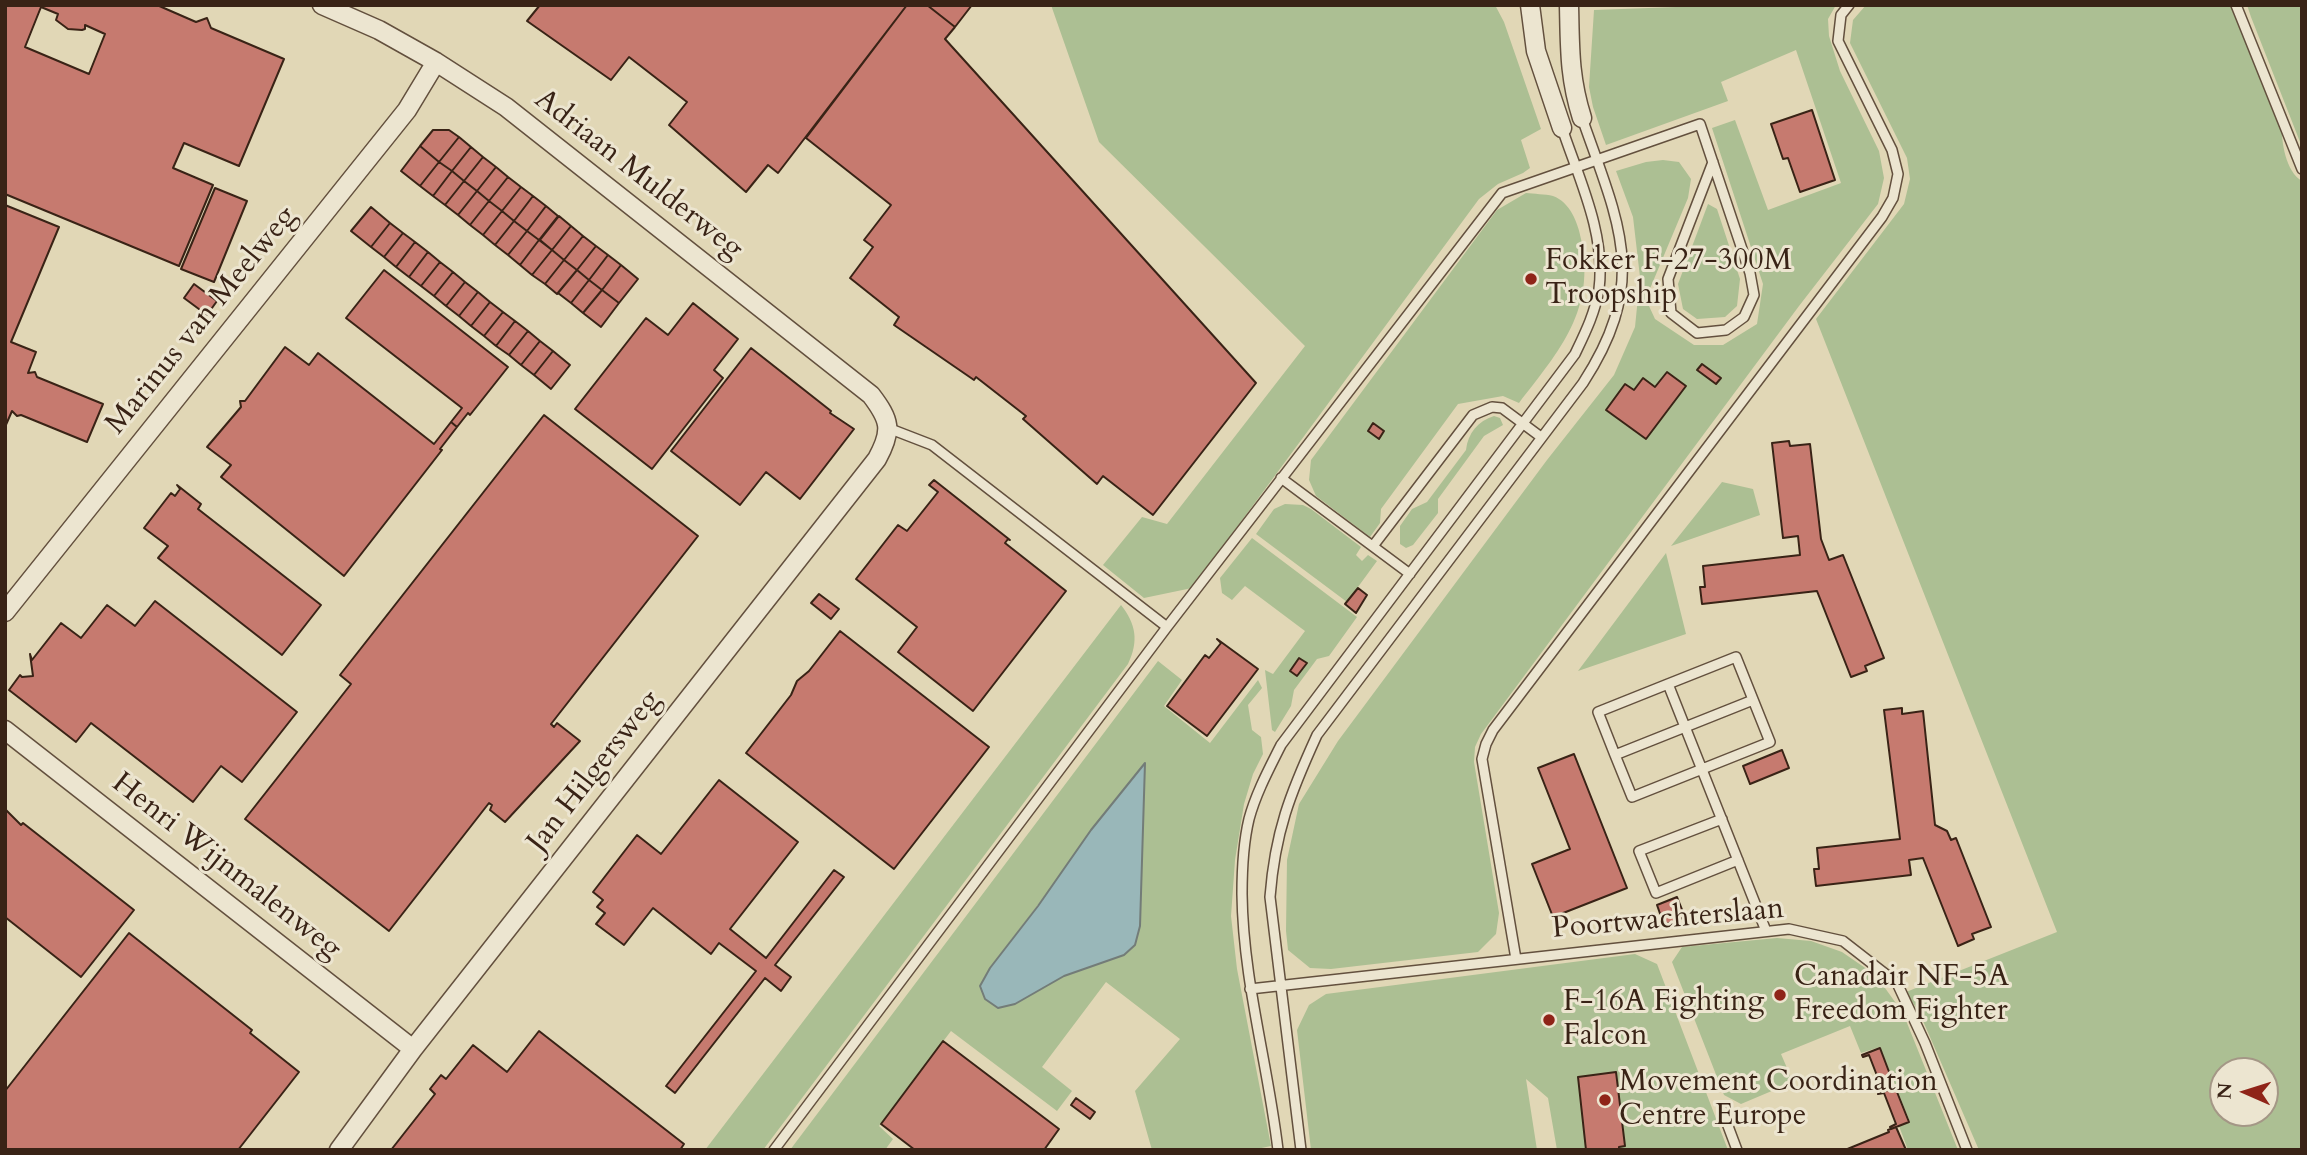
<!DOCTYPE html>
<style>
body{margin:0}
#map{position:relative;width:2307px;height:1155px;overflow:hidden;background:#e1d7b6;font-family:Cardo,serif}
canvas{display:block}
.frame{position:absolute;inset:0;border:7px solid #392316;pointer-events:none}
.north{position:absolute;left:2209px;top:1057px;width:70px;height:70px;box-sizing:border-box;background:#ece5d0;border:2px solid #a49786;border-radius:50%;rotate:273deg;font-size:19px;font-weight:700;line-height:28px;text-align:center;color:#392316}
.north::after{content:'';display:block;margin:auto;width:24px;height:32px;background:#8f2418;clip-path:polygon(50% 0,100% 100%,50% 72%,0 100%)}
</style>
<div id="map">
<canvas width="2307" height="1155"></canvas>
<div class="frame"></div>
<div class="north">N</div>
</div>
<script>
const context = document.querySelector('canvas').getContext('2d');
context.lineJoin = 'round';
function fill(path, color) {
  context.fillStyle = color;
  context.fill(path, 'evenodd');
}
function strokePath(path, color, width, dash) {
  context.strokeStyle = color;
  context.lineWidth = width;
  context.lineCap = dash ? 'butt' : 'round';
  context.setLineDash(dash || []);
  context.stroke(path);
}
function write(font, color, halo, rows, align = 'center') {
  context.font = font + ' Cardo,serif';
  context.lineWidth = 6;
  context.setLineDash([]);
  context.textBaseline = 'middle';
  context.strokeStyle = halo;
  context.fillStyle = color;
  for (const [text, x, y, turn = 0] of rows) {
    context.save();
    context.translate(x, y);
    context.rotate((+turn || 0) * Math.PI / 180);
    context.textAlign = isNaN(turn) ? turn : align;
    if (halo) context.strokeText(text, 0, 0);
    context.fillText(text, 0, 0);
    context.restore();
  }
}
const green = new Path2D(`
 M1051,5H1495L1504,22L1541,129L1521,140L1530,168L1523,173L1498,184L1479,199L1192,588L1144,598L1103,565L1142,517L1167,524L1305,346L1099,142Z
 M1731,5H1836L1828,19L1829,36L1840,71L1879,151L1884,178L1878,204L1799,306L1481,734L1475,747L1474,762L1499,913L1496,934L1478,952L1331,969L1310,968L1288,950L1286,931L1287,860L1299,804L1338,741L1547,460L1614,375L1635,327L1640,277L1633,217L1616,171L1646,162L1663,160L1679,162L1691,179L1688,198L1649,291V306L1655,319L1694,345H1723L1757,324L1763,284L1712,128L1735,120L1768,210L1841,183L1796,50L1721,82L1728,101L1606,145L1593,107L1589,87L1594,10Z
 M1866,5H2235L2282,125C2281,142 2286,172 2302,181V1150H1979L1920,1014L1906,992L2057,932L1816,319L1904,204L1910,179L1907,158L1850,43L1853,20ZM2223,1071H2265V1113H2223Z
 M2247,5H2302V147L2251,17Z
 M1526,193C1534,194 1545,194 1553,196C1570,202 1578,223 1581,239C1596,310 1560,350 1519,403L1503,396L1458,404L1381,509L1380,523L1370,537L1316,496L1309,480L1311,460L1497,210Z
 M1708,204L1717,209L1740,279L1737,306L1725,317L1697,319L1683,309L1678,284Z
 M1494,416L1500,418L1503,425L1484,436L1438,499V513L1413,545L1406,548L1400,544V526L1412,509L1427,502L1466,450C1468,433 1478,421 1494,416Z
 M1722,482L1753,489L1760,515L1671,546Z
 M1285,504L1303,505L1311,509L1361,547L1356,555L1362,561L1368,555L1377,561L1347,602L1256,534L1274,509Z
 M1252,538L1357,617L1329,656L1317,659L1294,690L1291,706L1275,732L1272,730L1265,670L1273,674L1305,631L1245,586L1232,600L1222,593L1220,578Z
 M1666,553L1686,634L1578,671Z
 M1121,605C1136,624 1139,641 1128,664L763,1150H705Z
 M1158,661L1182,680L1164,706L1210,743L1258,680L1262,688L1248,705L1252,730L1261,737L1263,754L1253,774L1244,804L1235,860L1231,916L1237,969L1271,1146L1252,1150H1152L1135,1091L1180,1039L1106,982L1042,1067L1072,1091L1057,1111L951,1031L879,1126L893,1139L885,1150H790ZM1145,764L1140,926L1135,945L1124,955L1064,976L980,986L990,968Z
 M1777,938L1811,941L1842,952L1874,974L1885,988L1903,1013L1958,1150H1908L1899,1126L1910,1122L1880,1047L1861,1053L1850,1026L1781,1054L1793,1082L1741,1104L1724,1095L1672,962L1682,947Z
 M1635,954L1657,964L1728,1150H1557L1548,1098L1526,1079L1537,1150H1311L1297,1030L1309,1005L1326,994Z`);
const water = new Path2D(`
 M1145,763L1140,926L1135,945L1124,955L1064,976L1015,1004L998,1008L985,999L980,986L990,968L1038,906L1091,830Z`);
const building = new Path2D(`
 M5,5H157L196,22L207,18L211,28L284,59L239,166L184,143L173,168L213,185L179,266L5,194ZM41,7L58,14L56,20L68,29L82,30L85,29V25L105,34L89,74L25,47Z
 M540,5H907L778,173L768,165L746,192L669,125L687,102L629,57L611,80L527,21Z
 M907,5H927L955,27L945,39L1256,383L1153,515L1103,476L1097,484L1023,419L1026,416L976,377L974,380L894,325L899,317L850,278L873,247L864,240L891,205L806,138Z
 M927,5H972L955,27Z
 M1812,110L1835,180L1800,192L1788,158L1783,159L1771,124Z
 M433,130H449L459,137L439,162L420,146Z
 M459,137L471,147L452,171L439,162Z
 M420,146L439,162L420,186L401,171Z
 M471,147L483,157L464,181L452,171Z
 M483,157L496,167L477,191L464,181Z
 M439,162L452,171L433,196L420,186Z
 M496,167L508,177L489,201L477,191Z
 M452,171L464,181L445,205L433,196Z
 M508,177L521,187L502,211L489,201Z
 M464,181L477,191L458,215L445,205Z
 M521,187L533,196L514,221L502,211Z
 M215,188L247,201L214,282L181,269Z
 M477,191L489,201L470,225L458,215Z
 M533,196L546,206L527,231L514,221Z
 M489,201L502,211L483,235L470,225Z
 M5,205L59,227L11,342L36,352L28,373L35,372L37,377L103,404L87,442L21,415L17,416L12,411L5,427Z
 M546,206L558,216L539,240L527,231Z
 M371,207L390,223L371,247L351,231Z
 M502,211L514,221L495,245L483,235Z
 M559,216L571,226L552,250L540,240Z
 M514,221L527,231L508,255L495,245Z
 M390,223L403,233L384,257L371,247Z
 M571,226L583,236L564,260L552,250Z
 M527,231L539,240L520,265L508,255Z
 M403,233L415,242L396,267L384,257Z
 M583,236L596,246L577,270L564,260Z
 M539,240L552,250L532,275L520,265Z
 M415,242L428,252L409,277L396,267Z
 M596,246L608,255L589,280L577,270Z
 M552,250L564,260L545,284L532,275Z
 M428,252L440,262L421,286L409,277Z
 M608,255L621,265L602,290L589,280Z
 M564,260L577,270L557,294L545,284Z
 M440,262L453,272L434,296L421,286Z
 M621,265L638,279L619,303L602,290Z
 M384,270L508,367L470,415L468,413L457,427L451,422L462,408L346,318Z
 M577,270L589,280L571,303L558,293Z
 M453,272L465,282L446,306L434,296Z
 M589,280L602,290L583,313L571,303Z
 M465,282L478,292L459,316L446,306Z
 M194,284L217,301L207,315L184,298Z
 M602,290L619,303L601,327L583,313Z
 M478,292L490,302L471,326L459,316Z
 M490,302L503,312L484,336L471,326Z
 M693,303L738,339L714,370L723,378L652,469L575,409L646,318L668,335Z
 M503,312L515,321L496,346L484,336Z
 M515,321L528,331L509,355L496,346Z
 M528,331L540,341L521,365L509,355Z
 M540,341L553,351L534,375L521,365Z
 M285,347L309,365L318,353L434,444L451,422L457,427L440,449L442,450L344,576L221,477L231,465L207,447L241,407L240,401H245Z
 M751,348L831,411L830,413L854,429L800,499L766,472L740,505L671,451Z
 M553,351L570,365L551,389L534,375Z
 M1702,364L1721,378L1716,384L1697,370Z
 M1667,372L1686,386L1646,439L1606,410L1625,384L1634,390L1643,378L1655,387Z
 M544,415L698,536L551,724L554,727L557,723L580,741L505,822L490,810L492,805L489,803L389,931L245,819L351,684L340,675Z
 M1373,423L1384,431L1379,439L1368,431Z
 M1789,441L1790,446L1810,444L1821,539L1829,560L1843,555L1884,658L1865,666L1867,671L1851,677L1817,591L1702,604L1700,587H1705L1703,566L1800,555L1798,536L1783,538L1772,443Z
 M934,480L1010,540L1008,539L1005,543L1066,591L973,711L898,652L917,627L856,579L898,525L907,531L938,492L929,485Z
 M177,485L201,504L198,509L321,605L282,655L158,558L168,546L144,528L171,493L175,496L180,489Z
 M1358,588L1367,595L1356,613L1345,604Z
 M819,594L839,609L831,619L811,603Z
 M155,601L297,712L242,782L221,766L193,802L91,723L76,742L9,690L20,675L22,677L33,676L30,654L32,660L61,623L81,638L107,605L135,626Z
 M840,631L989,747L894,869L746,753L791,695L797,681L809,671Z
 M1217,639L1258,669L1207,736L1167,706L1205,655L1209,658L1221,643Z
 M1299,658L1307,663L1297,676L1290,671Z
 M1902,708V714L1923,711L1935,825L1947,831L1951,840L1956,838L1991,927L1972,934L1974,939L1958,946L1923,858L1909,860L1911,875L1816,886L1814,869H1819L1817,848L1900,839L1884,710Z
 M1782,750L1789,768L1750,784L1743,766Z
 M1574,754L1627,888L1553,917L1532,864L1570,849L1538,768Z
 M719,780L798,842L730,929L766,958L834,870L844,877L775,965L791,977L781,991L765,978L675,1093L666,1086L756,971L719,943L711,954L653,908L624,945L596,924L605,913L597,907L603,900L593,892L637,835L661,854Z
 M5,809L21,825L23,823L134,910L81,977L5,917Z
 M1677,897L1685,917L1664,925L1657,905Z
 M129,933L252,1030L250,1033L299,1072L238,1150H6L5,1091Z
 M539,1031L684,1144L680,1150H391L435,1094L430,1089L441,1075L446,1079L473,1045L507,1072Z
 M943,1041L1059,1129L1044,1150H915L881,1124Z
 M1880,1048L1891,1077L1881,1082L1883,1087L1876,1090L1881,1086L1869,1055L1863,1057L1862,1055Z
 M1616,1072L1625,1146L1619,1147V1150H1586L1578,1077Z
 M1895,1087L1909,1122L1891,1129L1890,1127L1896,1124L1884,1093L1878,1094Z
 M1076,1098L1095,1112L1090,1119L1071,1105Z
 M1896,1127L1906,1150H1845L1889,1132L1888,1130Z`);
const service = new Path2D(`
 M2236,5L2302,169
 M888,428L932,445L1167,627
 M1281,478L1410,574
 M1373,546L1473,415L1492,407L1502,408L1541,437
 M1668,684L1598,712L1615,755L1753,700
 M1615,755L1632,797L1770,742L1736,657L1668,684C1701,766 1733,849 1766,931
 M1722,819L1639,851L1656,893L1738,860
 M1516,959L1482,759L1486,744L1493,730L1882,217L1893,198L1898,174L1892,150L1838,41L1841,15L1849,5
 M1250,989L1789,929L1843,941L1897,983L1925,1043L1967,1150
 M1722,1110L1737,1150
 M774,1150L1167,627L1502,193L1700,124L1750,273L1754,295L1744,317L1726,330L1697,333L1671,313L1668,279L1713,162
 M1278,1150C1268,1064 1243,981 1242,894C1242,869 1243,844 1249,819C1256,793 1269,769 1281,745L1575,354C1585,333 1595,313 1599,289C1606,234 1579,179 1562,128
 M1301,1150L1270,897C1275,832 1290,794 1317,735L1583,383C1650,280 1619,224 1582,118`);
const minor = new Path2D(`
 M322,5L379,30L436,62L506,107L871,395C890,420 893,430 877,459L413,1049L339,1150
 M1530,5L1536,51L1562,128
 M1569,5C1570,47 1569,77 1582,118
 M5,612L407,110L436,62
 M5,730L413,1049`);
const markers = [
 [1531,279,7,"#8f2418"],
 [1780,995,7,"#8f2418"],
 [1549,1020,7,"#8f2418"],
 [1605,1100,7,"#8f2418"]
];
const streetNames = [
 ["Adriaan Mulderweg",638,175,38],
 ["Marinus van Meelweg",202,321,-51],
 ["Jan Hilgersweg",595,772,-52],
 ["Henri Wijnmalenweg",226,867,38],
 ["Poortwachterslaan",1668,920,-5]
];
const poiNames = [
 ["Fokker F-27-300M",1545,262],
 ["Troopship",1545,296],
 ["Canadair NF-5A",1794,978],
 ["Freedom Fighter",1794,1012],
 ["F-16A Fighting",1563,1003],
 ["Falcon",1563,1037],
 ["Movement Coordination",1619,1083],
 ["Centre Europe",1619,1117]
];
fill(green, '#acbf93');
fill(water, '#99b7b9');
strokePath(water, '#737c78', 2);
fill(building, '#c67a6f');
strokePath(building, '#392316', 2);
strokePath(service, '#63503e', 12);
strokePath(minor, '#63503e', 21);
strokePath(service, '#ece5d0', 9);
strokePath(minor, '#ece5d0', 18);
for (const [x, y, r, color] of markers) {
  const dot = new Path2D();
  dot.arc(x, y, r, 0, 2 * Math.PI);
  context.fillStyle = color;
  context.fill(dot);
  strokePath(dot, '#ece5d0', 2.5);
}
write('30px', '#392316', '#ece5d0', streetNames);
write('30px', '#392316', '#ece5d0', poiNames, 'left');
</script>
